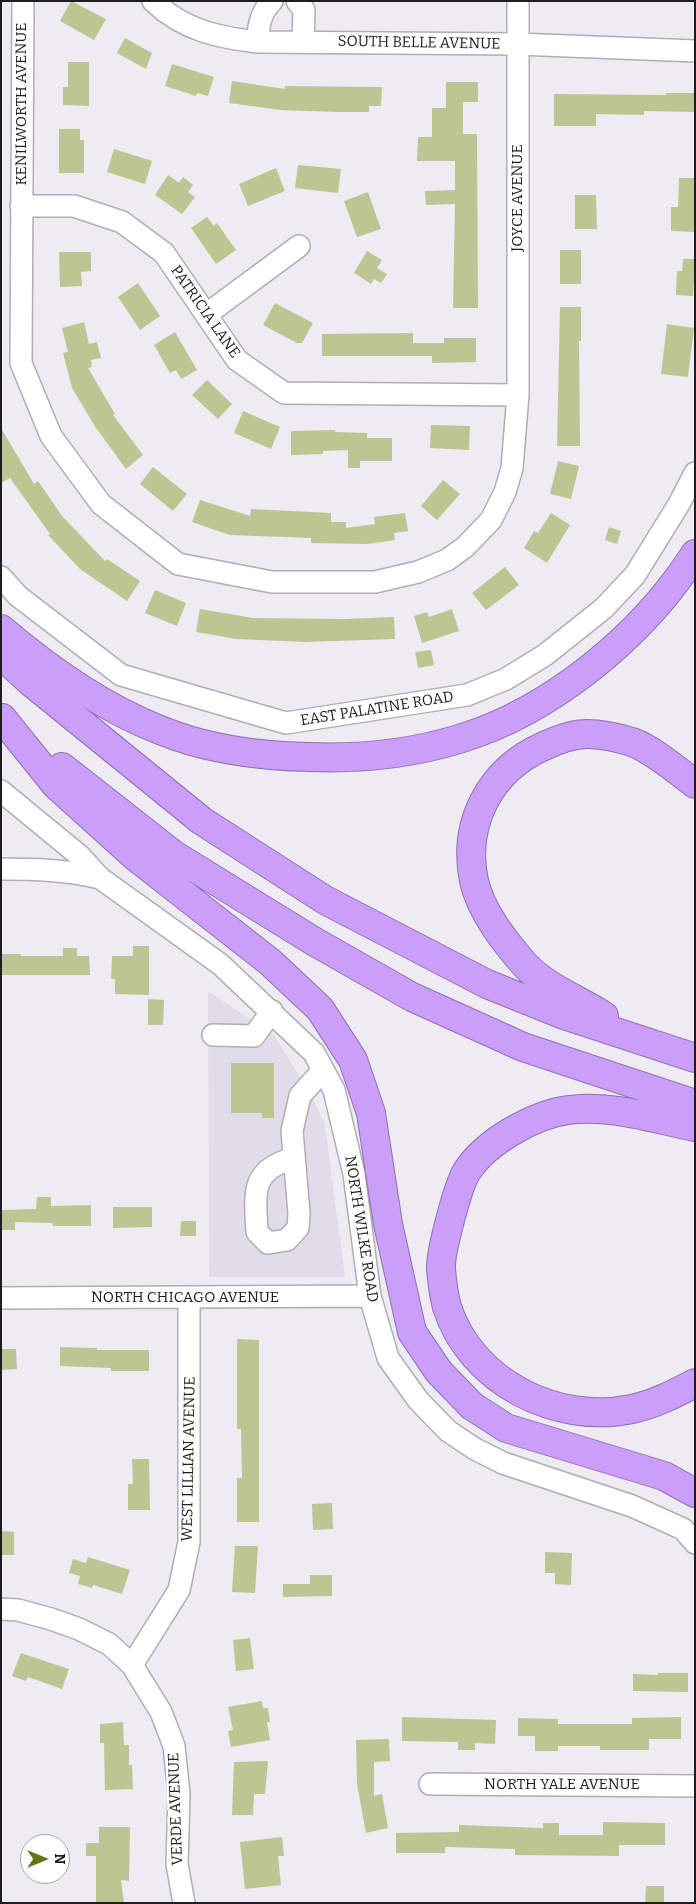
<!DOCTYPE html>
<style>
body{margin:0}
#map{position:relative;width:696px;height:1904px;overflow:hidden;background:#efebf3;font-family:Bitter,serif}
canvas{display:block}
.frame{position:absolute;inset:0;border:2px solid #1e1d1f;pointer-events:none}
.north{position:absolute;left:20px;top:1834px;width:50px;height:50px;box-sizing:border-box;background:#fff;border:1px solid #a5a5a5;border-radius:50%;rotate:90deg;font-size:14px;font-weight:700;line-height:20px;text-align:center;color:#1e1d1f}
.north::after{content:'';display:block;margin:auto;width:18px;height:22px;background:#6a731c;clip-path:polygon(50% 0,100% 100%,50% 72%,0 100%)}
</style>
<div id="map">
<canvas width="696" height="1904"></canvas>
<div class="frame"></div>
<div class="north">N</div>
</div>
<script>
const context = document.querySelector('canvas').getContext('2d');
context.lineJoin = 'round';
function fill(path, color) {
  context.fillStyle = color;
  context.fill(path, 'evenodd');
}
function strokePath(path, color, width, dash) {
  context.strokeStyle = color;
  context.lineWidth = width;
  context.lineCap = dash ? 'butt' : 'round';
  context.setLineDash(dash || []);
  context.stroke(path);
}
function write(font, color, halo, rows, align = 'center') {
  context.font = font + ' Bitter,serif';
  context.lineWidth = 5;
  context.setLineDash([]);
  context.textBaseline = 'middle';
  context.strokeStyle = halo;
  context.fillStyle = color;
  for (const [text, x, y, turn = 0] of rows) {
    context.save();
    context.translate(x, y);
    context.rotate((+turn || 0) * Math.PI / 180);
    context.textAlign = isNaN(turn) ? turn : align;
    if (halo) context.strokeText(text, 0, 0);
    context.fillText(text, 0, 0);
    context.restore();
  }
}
const built = new Path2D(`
 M208,991L274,1035L313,1098L325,1124L345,1277H209Z`);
const building = new Path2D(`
 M71,1L106,19L94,40L60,21Z
 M125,38L152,53L146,69L117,53Z
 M68,62H89V106L63,105V87H68Z
 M172,64L214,77L208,96L197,93L196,96L165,86Z
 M232,81L285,89V86L382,87L381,106H369V112H337L280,110L229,103Z
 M446,82H478V102H463V134H477L478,308H453L455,204L426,205L425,191L455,190V161H417L418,137H432V108H446Z
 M666,93H695V112L644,111V115L596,114V126H554V94L666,95Z
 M59,129H80V140H84V173H59Z
 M114,149L152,161L145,184L107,172Z
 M298,165L341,169L338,193L295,188Z
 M276,168L285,191L248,206L239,184Z
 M168,175L179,183L183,177L193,185L188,192L195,197L182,214L155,195Z
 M679,178H695V232L671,231V207H678Z
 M368,192L381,229L357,237L344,201Z
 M575,195H596L597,229H575Z
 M207,217L214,226L217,223L236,250L216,264L191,228Z
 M560,250H581V284H560Z
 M367,251L382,260L377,268L387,274L381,283L374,279L371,284L354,273Z
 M59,252H91V271L81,272L82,286L60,287Z
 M683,259H695L693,296L676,295L677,271H682Z
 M138,283L160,316L140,330L118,297Z
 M275,303L313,323L302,343H297L263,325Z
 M560,307H581V341H579L580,446H557Z
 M84,322L89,344L97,342L101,358L91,360L92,367L88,368L115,414L113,415L143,455L126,469L96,428L72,388L63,353L68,352L62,328Z
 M667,324L694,328L688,377L661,374Z
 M175,332L197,370L181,379L176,370L170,373L154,345Z
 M413,333V343H444V338H476V362L432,363V356H322V334Z
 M207,380L232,404L218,419L192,395Z
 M243,411L280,427L271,449L234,433Z
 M431,425L470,426L469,450L430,448Z
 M1,428L34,484L38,481L62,516L105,561L107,559L140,581L127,601L80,569L48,535L50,534L10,478L1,483Z
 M335,430V432L367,433V438H392V461H360V468H348V450L323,451V454L291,455V431Z
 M558,461L579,466L571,499L550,494Z
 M153,467L187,494L173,511L140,484Z
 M443,480L460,494L437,520L421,506Z
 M200,500L250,516L251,509L331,513V522H346V528L375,524L374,517L405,513L408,531L394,533L395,540L368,544L311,543V538L230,535L192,522Z
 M551,513L570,525L547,563L524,548L534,531L538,533Z
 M609,527L621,531L617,544L605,540Z
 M505,567L519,585L486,610L472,593Z
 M155,590L186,603L177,626L145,613Z
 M200,609L253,618L345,619L394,617L395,639L305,642L236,639L196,632Z
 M452,609L459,631L422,643L414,616L427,612L429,617Z
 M431,650L434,665L418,668L415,652Z
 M133,946H149V995L115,994V979H111L112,956H133Z
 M63,948H77V956H89L90,975H1V954H21V956H63Z
 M148,999L164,1000L163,1025H148Z
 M231,1063H274V1118H262V1113H231Z
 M37,1197H51V1206L91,1205V1226H53V1223L15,1222V1230H1V1210L36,1209Z
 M113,1207H152V1227L113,1228Z
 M181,1221H196V1236H180Z
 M237,1339L259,1340V1522H237V1478H242L241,1429H237Z
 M60,1347L97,1348V1350H149V1371H111V1368L60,1366Z
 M1,1349H16L17,1369L1,1370Z
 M132,1459H149L150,1510H128V1484H133Z
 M332,1503L333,1529L313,1530L312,1504Z
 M1,1531L14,1532V1555H1Z
 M235,1546H258L255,1593L232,1592Z
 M545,1552L572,1553L571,1585L555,1584V1573H545Z
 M88,1557L130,1570L122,1594L93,1585L92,1588L78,1584L80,1576L69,1573L73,1559L86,1563Z
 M310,1575H332V1596L283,1597V1584H310Z
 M250,1638L254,1669L236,1671L233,1640Z
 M21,1653L69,1669L62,1689L28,1677L26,1681L12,1676Z
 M658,1673H688V1692L633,1691V1674L658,1675Z
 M262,1701L263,1708H268L270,1722H267L270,1740L231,1747L228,1731L233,1730L228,1707Z
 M402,1717L496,1720L495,1744L475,1743V1750H458V1742L402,1741Z
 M681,1717V1739H649V1750H600V1746H558V1751H535V1736H518V1718L558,1719V1724H632V1718Z
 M123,1722L124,1745H129V1765H132L133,1789L105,1790L104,1743H100V1724Z
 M389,1739L390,1761L374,1762V1796L382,1794L388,1828L366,1833L357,1784L356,1740Z
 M268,1761L265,1794H254L253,1815H232L234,1762Z
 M603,1822L665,1823V1845H619V1856L515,1855V1849L445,1847V1853H396V1833L459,1832V1825L543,1828V1823H559V1835H603Z
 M99,1827H130L129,1881L121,1880L124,1903H96V1856H86V1843H99Z
 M282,1837L284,1856H278L281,1885L245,1889L240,1842Z
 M646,1886H664V1903H645Z`);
const minor = new Path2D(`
 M23,1L21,363L51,436L101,504L178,564L272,582H375L418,572L447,560L465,547L491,520L505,492L512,468L518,395V1
 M153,1C183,30 217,37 257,42L518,44L695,51
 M297,1L304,10L303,42
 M257,42C259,25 260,13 272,1
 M21,206H74L122,222L164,253L237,360L284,393L518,395
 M207,314L299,246
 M1,577L18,596L121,675L286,723L467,695L506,679L545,655L604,608L635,575L679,504L695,473
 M1,791L80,856L100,878
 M1,869C35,869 67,870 100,878L220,964L314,1053L334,1090L354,1174L370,1296L388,1358L418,1400L448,1431L475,1449L503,1463L632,1506L683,1529L695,1543
 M213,1035L254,1036L272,1011
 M294,1158C250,1170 255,1193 257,1232L268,1243L287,1240L298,1228L299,1213L292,1131L300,1096L323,1070
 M1,1298L370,1296
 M1,1609L18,1610L51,1619L79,1629L109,1644L132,1665L161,1712L174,1746L179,1794L177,1864L184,1903
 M132,1665L179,1590L189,1542V1299
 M430,1784L695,1786`);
const highway = new Path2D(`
 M1,629C49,670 101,707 160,730C206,749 259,756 309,757C360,759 410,754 459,739C552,711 643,635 695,554
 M1,655L32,683L202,821L325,900L487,984L564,1015L695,1058
 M2,718L56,785L137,858L270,962L320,1009L353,1060L371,1113L388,1224L412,1332L439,1372L472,1406L506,1428L664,1476L695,1493
 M62,767L174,855L315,942L412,997L523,1047L695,1104
 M604,1016C578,999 547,988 525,965C505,942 481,912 474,881C462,823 490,770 544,746C557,740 573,734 587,734C601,734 619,738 632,742C652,749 678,771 695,784
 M695,1127C655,1119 609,1104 568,1110C533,1115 486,1142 467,1171C458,1185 440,1253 441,1269C442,1281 444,1296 447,1307C471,1382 557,1425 632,1409C655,1404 674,1394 695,1383`);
const streetNames = [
 ["SOUTH BELLE AVENUE",419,43,1],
 ["KENILWORTH AVENUE",22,104,-90],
 ["JOYCE AVENUE",518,198,-90],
 ["PATRICIA LANE",205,312,55],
 ["EAST PALATINE ROAD",377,709,-9],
 ["NORTH WILKE ROAD",361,1229,81],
 ["NORTH CHICAGO AVENUE",185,1298],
 ["WEST LILLIAN AVENUE",189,1459,-89],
 ["NORTH YALE AVENUE",562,1785],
 ["VERDE AVENUE",176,1809,-92]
];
fill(built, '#e2dcea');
fill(building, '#bdc593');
strokePath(minor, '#b0adb4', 24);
strokePath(highway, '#8e71ad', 30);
strokePath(minor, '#fff', 21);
strokePath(highway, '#cb9ef9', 28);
write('15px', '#1e1d1f', '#fff', streetNames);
</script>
